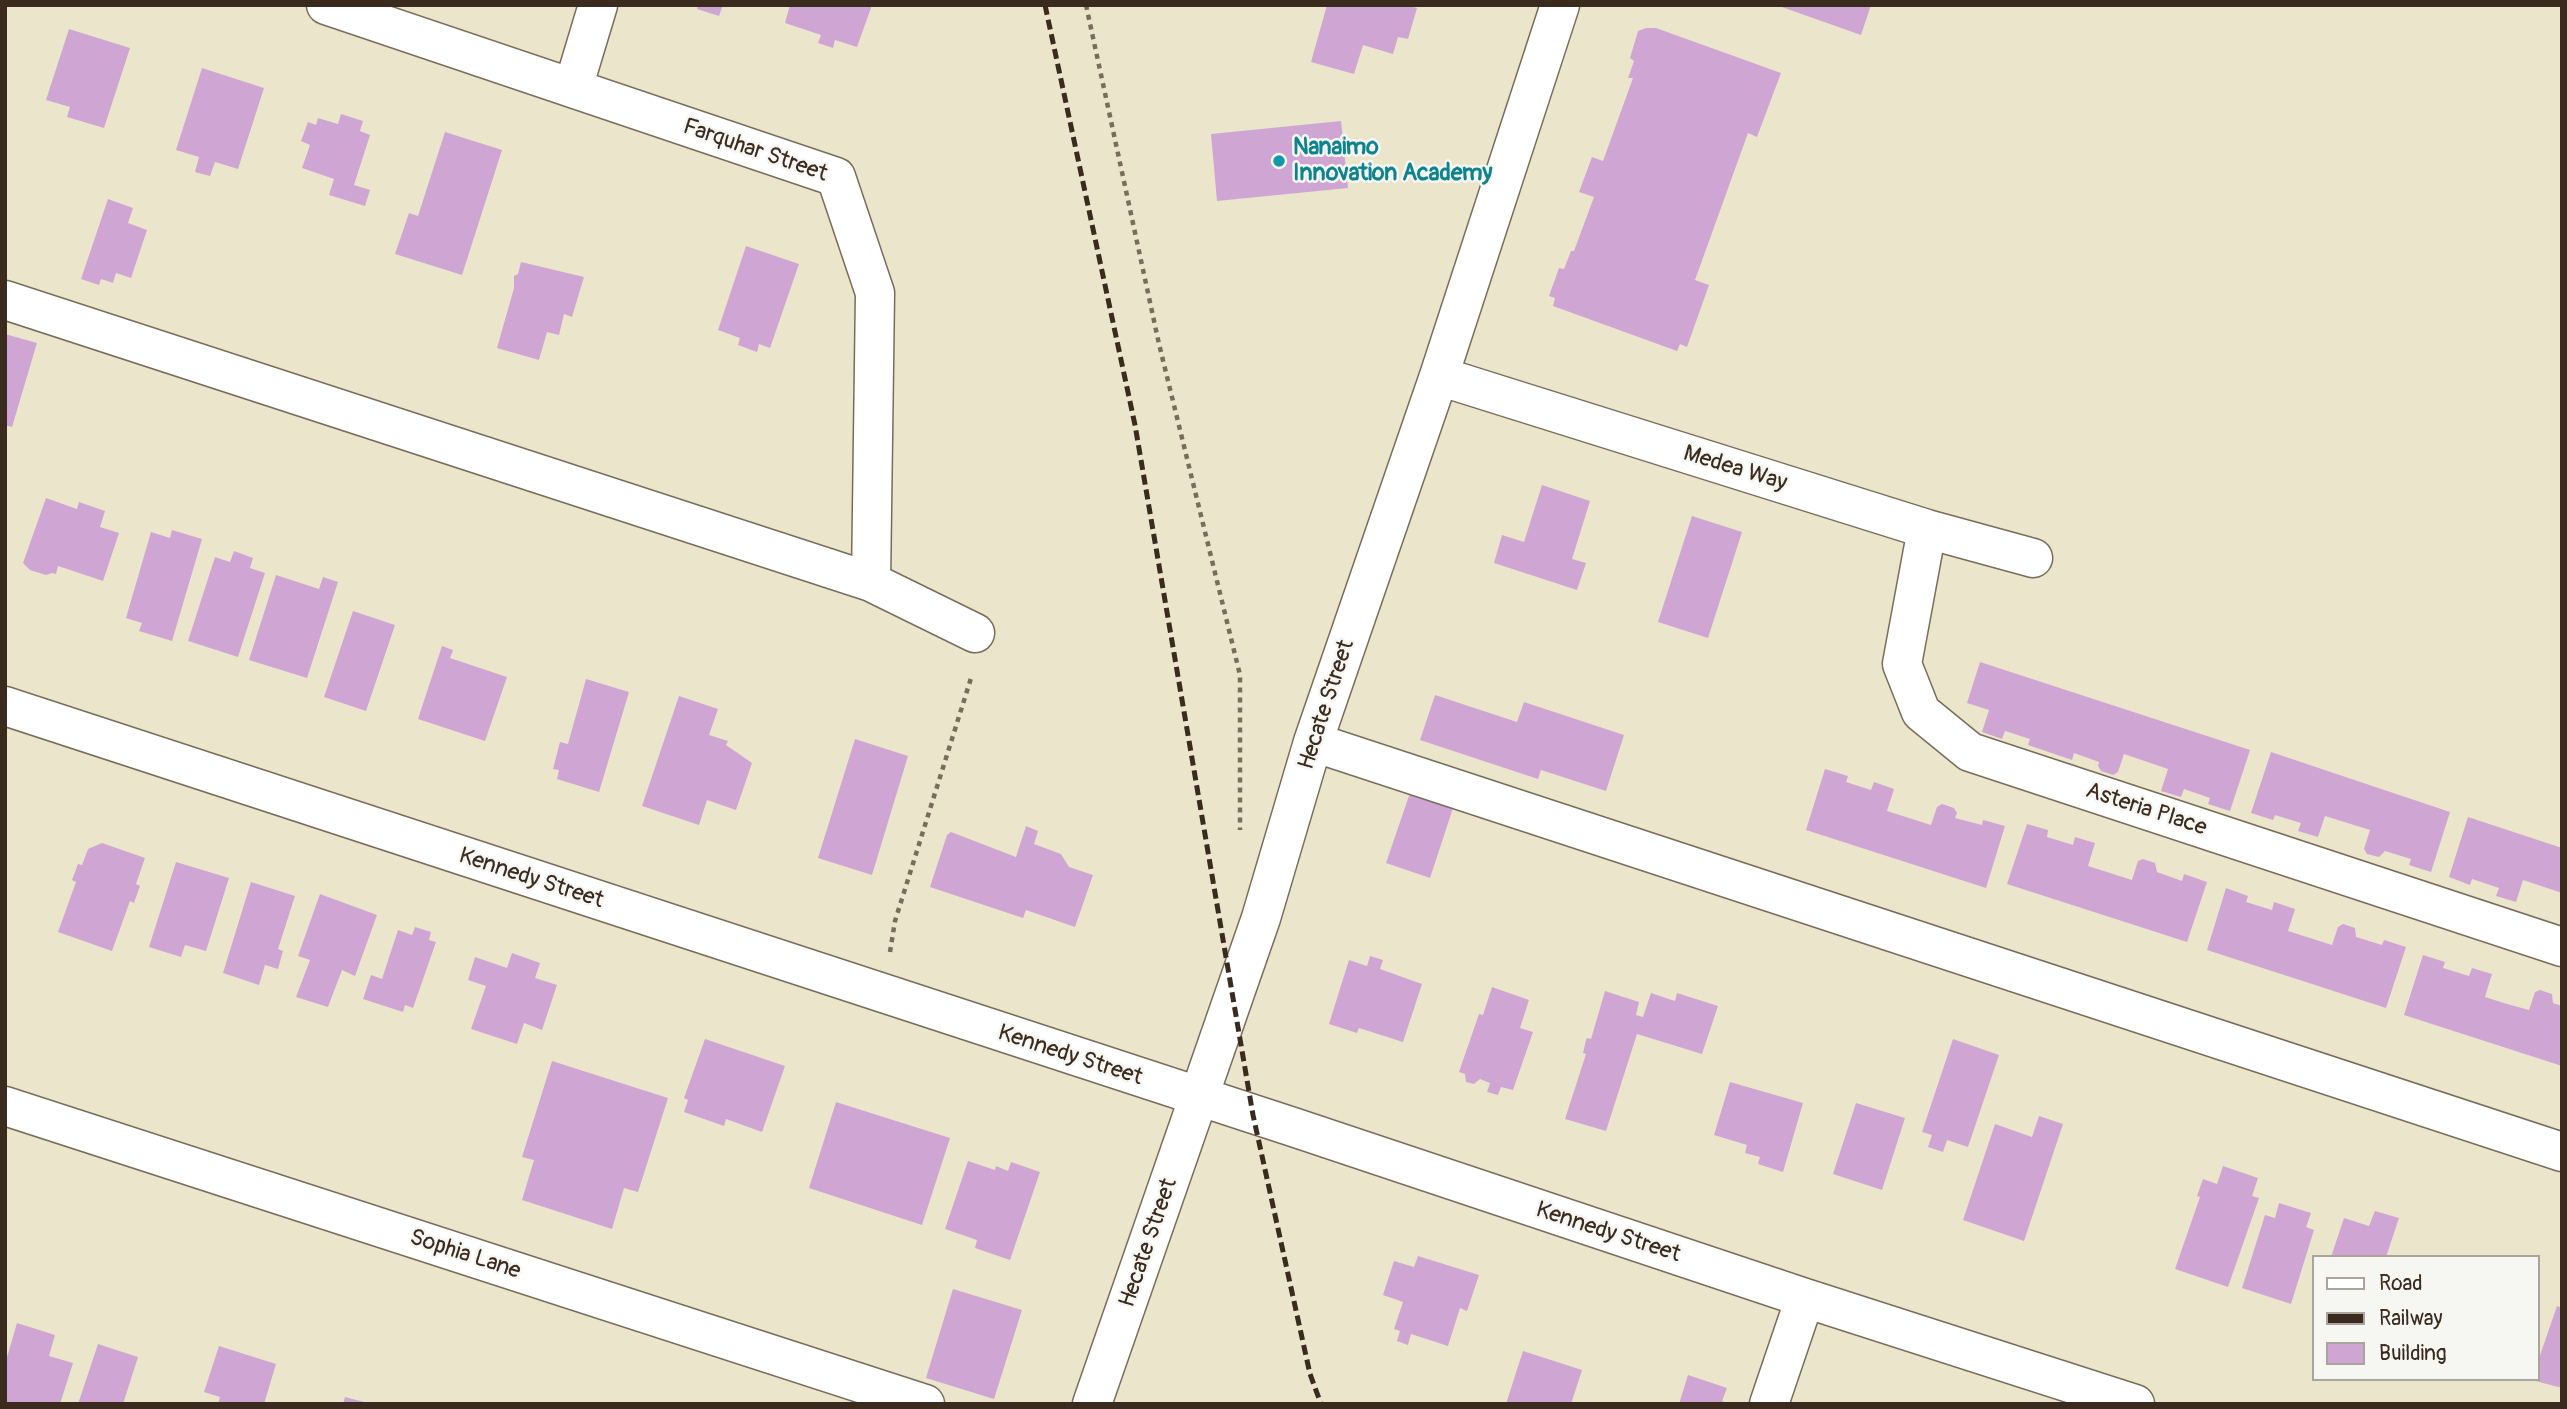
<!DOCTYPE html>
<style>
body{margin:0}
#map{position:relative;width:2567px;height:1409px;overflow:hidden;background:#ebe6cb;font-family:Pangolin,sans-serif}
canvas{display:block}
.frame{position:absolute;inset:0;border:7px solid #3b2a1e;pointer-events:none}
.legend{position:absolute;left:2312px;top:1255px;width:228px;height:126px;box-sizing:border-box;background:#f6f6f2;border:2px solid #aba49d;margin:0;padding:9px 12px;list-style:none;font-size:21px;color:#3b2a1e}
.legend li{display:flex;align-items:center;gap:14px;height:35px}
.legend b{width:35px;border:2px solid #aba49d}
</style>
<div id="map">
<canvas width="2567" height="1409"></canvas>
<div class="frame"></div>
<ul class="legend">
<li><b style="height:9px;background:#fff"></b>Road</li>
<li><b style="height:9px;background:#3b2a1e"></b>Railway</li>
<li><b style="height:19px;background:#cfa6d3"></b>Building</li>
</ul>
</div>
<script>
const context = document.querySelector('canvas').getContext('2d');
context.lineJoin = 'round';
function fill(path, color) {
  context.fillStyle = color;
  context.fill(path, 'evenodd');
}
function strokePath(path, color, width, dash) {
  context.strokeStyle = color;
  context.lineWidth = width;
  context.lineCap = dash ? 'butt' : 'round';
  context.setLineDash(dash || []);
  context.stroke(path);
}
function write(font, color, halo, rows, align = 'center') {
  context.font = font + ' Pangolin,sans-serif';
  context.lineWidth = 5;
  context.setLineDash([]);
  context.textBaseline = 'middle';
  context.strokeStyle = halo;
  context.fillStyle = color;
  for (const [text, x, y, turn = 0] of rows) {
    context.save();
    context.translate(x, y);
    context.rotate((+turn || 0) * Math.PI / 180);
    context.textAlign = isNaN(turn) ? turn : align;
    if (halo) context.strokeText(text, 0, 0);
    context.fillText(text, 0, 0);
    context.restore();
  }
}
const building = new Path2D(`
 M698,5H723L719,16L697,9Z
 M790,5H872L857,47L835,40L833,48L818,43L821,35L785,23Z
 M1327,5H1404L1417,8L1408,39L1398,37L1393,54L1363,45L1354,74L1311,62Z
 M1776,5H1871L1861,35Z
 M1646,28H1656L1781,73L1757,137L1748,133L1695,280L1709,285L1687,347L1680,344L1677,351L1553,306L1555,298L1549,296L1559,268L1564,269L1571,251H1574L1594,197L1579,192L1592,157L1603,161L1633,78H1628L1634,61L1630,58L1638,31Z
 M69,29L130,48L104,128L67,117L70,107L46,100Z
 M202,68L264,88L238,169L215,162L210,176L195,172L199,157L176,150Z
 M341,114L363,121L360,131L370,135L354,185L370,190L365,206L329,195L334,179L302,168L310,145L301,141L308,122L316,125L318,118L338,124Z
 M1341,121L1348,188L1217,201L1211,134Z
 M445,132L502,150L462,275L395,254L409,213L418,216Z
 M108,199L133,208L128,223L147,230L131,278L116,273L113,283L101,279L99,285L81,279Z
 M746,246L799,264L770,348L759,344L757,352L738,345L740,338L718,330Z
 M521,262L584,277L572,317L564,314L559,335L547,332L539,360L497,348L514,288V276L518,274Z
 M5,334L37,343L12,427L5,425Z
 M1542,485L1590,501L1572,559L1586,563L1577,590L1494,563L1502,535L1524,542Z
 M46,498L77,509L79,502L105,511L100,527L119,533L103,581L58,566L56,574L52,573L46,575L30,570L23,563Z
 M1692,516L1742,532L1708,638L1658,622Z
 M172,530L202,539L172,641L139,631L142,623L126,618L151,532L170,538Z
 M234,551L253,558L250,568L265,573L238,657L188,641L215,557L230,562Z
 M276,575L319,589L323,577L338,582L307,678L249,660Z
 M353,611L395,625L366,711L324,697Z
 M442,646L453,650L450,658L507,677L485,741L418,719Z
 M1980,662L2250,750L2230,811L2208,804L2210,798L2184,789L2181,797L2161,791L2168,769L2124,754L2118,772L2113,775L2101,771L2098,766L2099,762L2074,753L2072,760L2028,745L2030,739L2005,731L2002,739L1982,732L1989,710L1967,703Z
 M586,679L629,692L599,792L557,779L559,770L553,769L560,742L568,744Z
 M1435,695L1517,722L1524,702L1624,735L1606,791L1541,770L1538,779L1420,740Z
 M679,696L718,709L709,735L728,741L726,745L752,763L736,810L707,800L699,825L642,806Z
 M855,739L908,756L872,875L818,858Z
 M2271,752L2450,812L2431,872L2409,865L2411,859L2385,851L2379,857L2367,854L2364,849L2370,830L2325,816L2318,837L2298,831L2301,823L2275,815L2273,820L2251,813Z
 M1825,769L1848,776L1846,782L1871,790L1874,782L1894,789L1887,811L1931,825L1937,807L1942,804L1954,808L1957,813L1955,818L1982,825L1983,820L2005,826L1986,888L1806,830Z
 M1411,790L1454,805L1430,878L1386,863Z
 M2468,817L2562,848V893L2523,880L2516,902L2496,896L2499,888L2472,879L2470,885L2449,877Z
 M2027,824L2048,830L2047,837L2073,845L2075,837L2095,843L2088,866L2132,880L2138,861L2143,859L2155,863L2157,872L2182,881L2184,874L2207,882L2187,942L2007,884Z
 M1026,826L1038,831L1034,844L1061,854L1069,867L1093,875L1075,927L1026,910L1023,918L930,887L947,835L951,832L1016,857Z
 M102,843L145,858L136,884L140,886L134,903L130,901L112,951L58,932L76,882L72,880L78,864L82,865L88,849Z
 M176,862L229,878L206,951L185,945L181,957L149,947Z
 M251,882L295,896L278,949L283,951L278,969L265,965L259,985L223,973Z
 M2226,888L2248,896L2246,902L2272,910L2274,902L2295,909L2288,931L2332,945L2338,927L2343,924L2355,928L2356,937L2382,945L2384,940L2406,947L2386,1008L2207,950Z
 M320,894L377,915L355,976L342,970L328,1007L296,997L310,960L298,956Z
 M415,927L431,932L429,940L436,942L413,1008L405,1005L403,1012L363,999L371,975L382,979L398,930L412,935Z
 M512,953L540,963L535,978L557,985L542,1030L524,1023L517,1044L471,1029L486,986L468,980L475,957L507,968Z
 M2423,955L2445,962L2443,968L2469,976L2472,968L2492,974L2485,997L2507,1004L2529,1010L2535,992L2540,990L2552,994L2553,1003L2562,1006V1066L2404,1015Z
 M1370,956L1383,960L1380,969L1422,984L1403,1042L1359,1028L1357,1033L1329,1024L1349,960L1367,966Z
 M1492,987L1529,1000L1520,1028L1533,1032L1513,1090L1501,1087L1498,1095L1487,1092L1490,1083L1480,1079L1474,1084L1466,1082L1465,1074L1459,1072L1479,1014L1483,1015Z
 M1605,991L1639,1002L1636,1015L1643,1017L1651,993L1675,1001L1677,993L1718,1006L1702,1054L1637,1034L1606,1131L1565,1119L1586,1054L1583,1053L1586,1040L1587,1038L1591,1039Z
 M705,1039L785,1066L762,1132L726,1119L724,1126L684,1112L688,1100L684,1098Z
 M1953,1039L1999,1055L1968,1147L1947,1140L1943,1152L1928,1147L1932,1135L1922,1132Z
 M552,1061L668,1098L638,1192L624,1188L612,1229L522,1200L534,1160L522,1157Z
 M1730,1082L1803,1103L1783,1172L1758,1164L1760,1157L1745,1153L1747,1145L1714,1135Z
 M836,1102L950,1138L922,1225L809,1188Z
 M1856,1103L1905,1118L1882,1190L1833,1174Z
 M2039,1116L2063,1124L2024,1241L1963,1220L1995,1124L2032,1137Z
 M968,1161L995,1170L996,1166L1008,1171L1011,1162L1040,1172L1010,1260L975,1248L977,1240L945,1229Z
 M2223,1166L2258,1178L2252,1196L2259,1198L2228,1287L2175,1269L2200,1197L2197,1196L2203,1179L2217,1184Z
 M2279,1203L2311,1213L2306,1227L2314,1230L2291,1304L2242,1288L2265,1215L2275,1218Z
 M2375,1211L2399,1218L2386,1257H2331L2344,1218L2369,1226Z
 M1418,1256L1479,1275L1467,1311L1460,1308L1448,1346L1411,1334L1408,1345L1397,1341L1400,1331L1394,1329L1403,1302L1383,1295L1394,1261L1414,1267Z
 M953,1289L1022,1310L994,1399L926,1378Z
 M2557,1306L2562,1308V1388L2532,1380L2537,1379V1364Z
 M17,1323L55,1335L49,1356L73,1363L60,1404H5V1364Z
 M98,1344L138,1357L123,1404H78Z
 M219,1346L276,1364L264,1404H218L220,1397L204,1392Z
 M1523,1351L1582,1370L1571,1404H1506Z
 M1688,1375L1727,1388L1722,1401L1730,1404H1679Z
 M345,1397L368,1403V1404H343Z`);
const path = new Path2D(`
 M1086,5L1159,344L1240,675V830
 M890,952L895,921L972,675`);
const minor = new Path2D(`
 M326,5L836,177L875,293L871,582
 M573,88L598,5
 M5,300L871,582L975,633
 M1439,376L1927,529L2033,558
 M1927,529L1902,664L1921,712L1970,752L2562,947
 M5,706L1296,1128L1805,1298L2135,1404
 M1313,742L2562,1152
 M5,1106L925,1404
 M1092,1404L1261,918L1313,742L1439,376L1560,5
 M1769,1404L1805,1298`);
const rail = new Path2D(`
 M1045,5L1135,425L1253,1115L1310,1374L1321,1404`);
const markers = [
 [1279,161,7,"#0f9aa8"]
];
const cultureNames = [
 ["Nanaimo",1293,148],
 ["Innovation Academy",1293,174]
];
const streetNames = [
 ["Farquhar Street",755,151,19],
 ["Medea Way",1735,469,17],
 ["Hecate Street",1327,705,-72],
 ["Asteria Place",2146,810,18],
 ["Kennedy Street",531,879,18],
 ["Kennedy Street",1070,1056,18],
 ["Kennedy Street",1608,1233,18],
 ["Hecate Street",1149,1243,-71],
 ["Sophia Lane",465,1255,18]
];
fill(building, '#cfa6d3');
strokePath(minor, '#796c5b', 41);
strokePath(path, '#796c5b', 4.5, [5, 5]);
strokePath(minor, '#fff', 38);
strokePath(rail, '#3b2a1e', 5, [10, 5]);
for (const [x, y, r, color] of markers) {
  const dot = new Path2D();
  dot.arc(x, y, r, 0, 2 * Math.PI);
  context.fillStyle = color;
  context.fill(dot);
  strokePath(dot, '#f6f6f2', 2.5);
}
write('bold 23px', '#0d838f', '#f6f6f2', cultureNames, 'left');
write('23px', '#3b2a1e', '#f6f6f2', streetNames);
</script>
